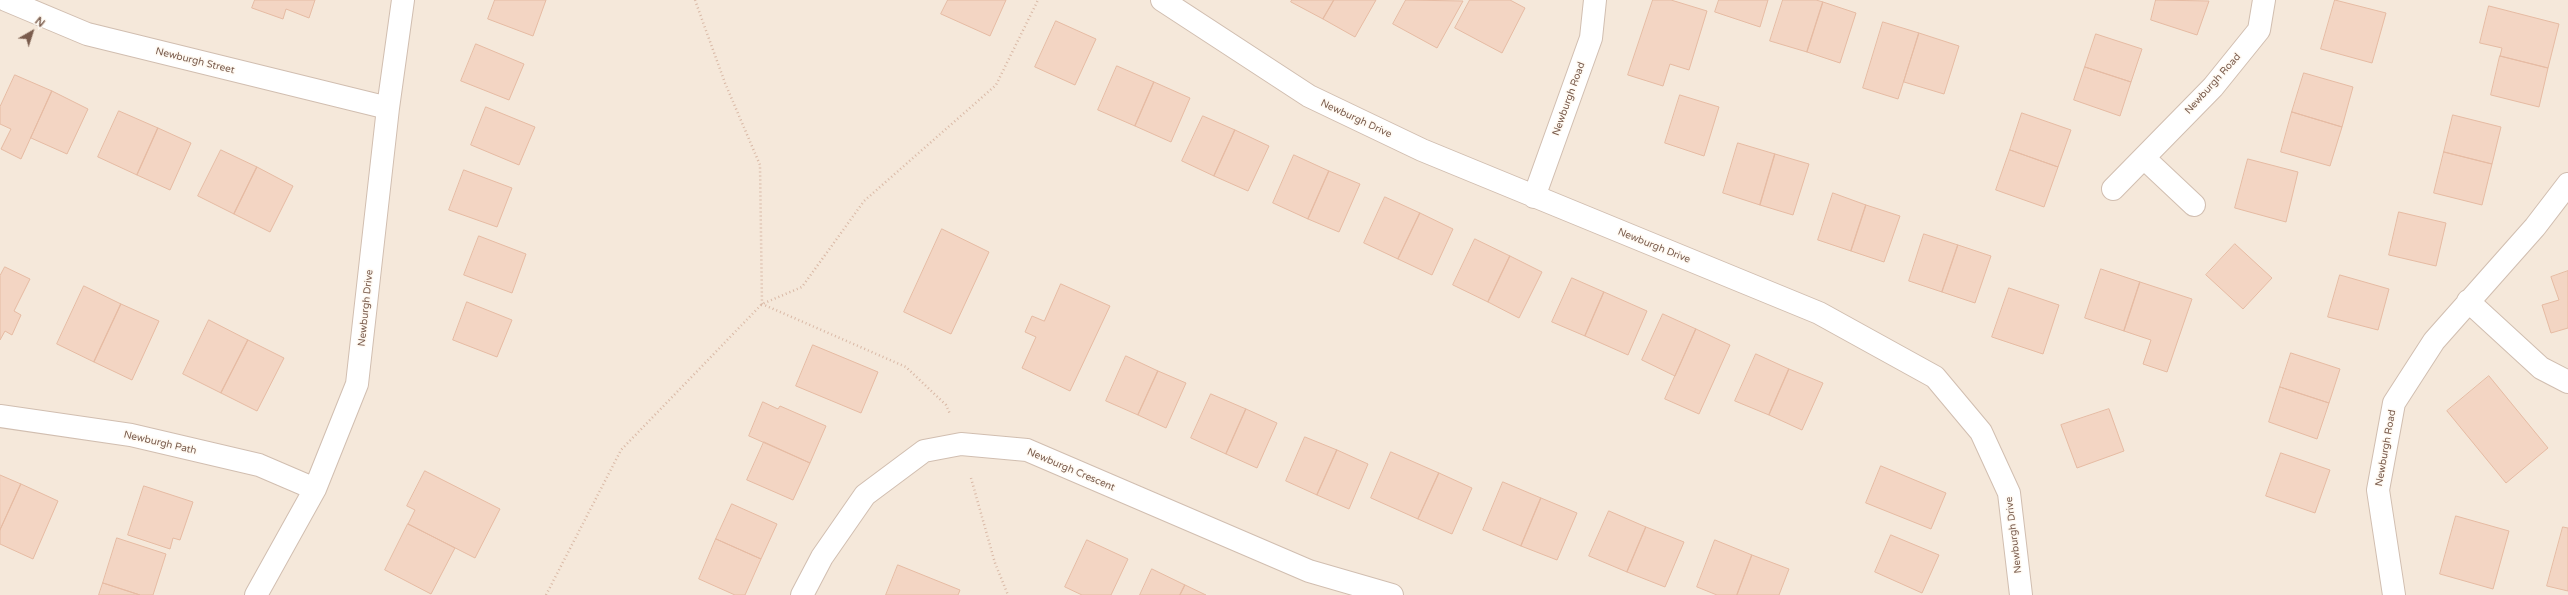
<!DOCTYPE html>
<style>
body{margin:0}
#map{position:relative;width:2568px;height:595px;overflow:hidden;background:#fdf6ec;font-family:"Varela Round",sans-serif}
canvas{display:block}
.north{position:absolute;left:12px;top:12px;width:40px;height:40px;-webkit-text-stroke:3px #fffaf3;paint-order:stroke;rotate:39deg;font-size:11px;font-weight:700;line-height:16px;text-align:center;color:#7a5c4d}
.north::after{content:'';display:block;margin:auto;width:14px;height:18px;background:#7a5c4d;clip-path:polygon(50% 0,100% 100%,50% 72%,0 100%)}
</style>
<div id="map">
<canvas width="2568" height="595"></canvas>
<div class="north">N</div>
</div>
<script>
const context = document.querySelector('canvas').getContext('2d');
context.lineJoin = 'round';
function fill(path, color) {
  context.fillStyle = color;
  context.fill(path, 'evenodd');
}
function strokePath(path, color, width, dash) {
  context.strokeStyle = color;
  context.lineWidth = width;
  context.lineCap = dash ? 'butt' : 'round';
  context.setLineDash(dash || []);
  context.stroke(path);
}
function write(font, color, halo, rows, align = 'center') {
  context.font = font + ' "Varela Round",sans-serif';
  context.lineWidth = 3;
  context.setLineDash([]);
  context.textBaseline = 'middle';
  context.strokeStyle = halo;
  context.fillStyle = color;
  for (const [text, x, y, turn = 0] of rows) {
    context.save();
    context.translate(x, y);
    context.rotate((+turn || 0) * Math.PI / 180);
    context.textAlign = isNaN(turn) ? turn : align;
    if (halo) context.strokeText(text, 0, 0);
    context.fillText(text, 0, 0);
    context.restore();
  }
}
const residential = new Path2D(`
 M0,0H2568V595H0Z`);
const building = new Path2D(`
 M255,0H315L309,18L286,9L283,19L252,8Z
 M495,0H546L533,36L488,19Z
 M948,0H1006L990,36L941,14Z
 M1292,0H1334L1323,19L1291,2Z
 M1334,0H1376L1355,37L1323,19Z
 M1406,0L1463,1L1437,48L1393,24Z
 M1470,0H1510L1525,8L1502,53L1455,28Z
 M1653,0H1671L1707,11L1689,70L1670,64L1663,86L1628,75Z
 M1719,0H1768L1760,27L1715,12Z
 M1783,0H1816L1823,2L1807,52L1770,41Z
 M2156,0L2209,1L2197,35L2151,20Z
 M2335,0L2386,13L2372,63L2321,49Z
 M1823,2L1856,13L1840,63L1807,52Z
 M2489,6L2559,24L2548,68L2500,56L2502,48L2480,43Z
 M1056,21L1096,39L1075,85L1035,67Z
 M1883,22L1919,33L1898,99L1863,88Z
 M1919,33L1959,46L1944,94L1904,82Z
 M2096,34L2142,49L2131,82L2085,67Z
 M476,44L524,64L509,100L461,81Z
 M2500,56L2548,68L2539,107L2491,95Z
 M1117,66L1154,82L1135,126L1098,110Z
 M2085,67L2131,82L2120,116L2074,100Z
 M2304,73L2353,87L2342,127L2292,112Z
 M15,75L52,91L21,159L1,149L11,129L0,124V107Z
 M1154,82L1190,98L1171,142L1135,126Z
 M52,91L88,109L67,154L31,138Z
 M1680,95L1719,107L1704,156L1665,143Z
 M486,107L535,127L519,165L471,145Z
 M119,111L158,128L137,175L98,157Z
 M2292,112L2342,127L2330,166L2281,152Z
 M2022,113L2071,130L2058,167L2010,150Z
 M2453,115L2501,127L2492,164L2444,152Z
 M1203,116L1235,130L1214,176L1182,161Z
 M158,128L191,143L170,190L137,175Z
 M1235,130L1269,146L1248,191L1214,176Z
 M1738,143L1775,154L1760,205L1723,193Z
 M221,150L257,167L234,214L198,196Z
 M2010,150L2058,167L2044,207L1996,190Z
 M2444,152L2492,164L2482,205L2434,193Z
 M1775,154L1809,164L1793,215L1760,205Z
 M1294,155L1329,171L1308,219L1273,203Z
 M2248,159L2298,172L2286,222L2235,208Z
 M257,167L293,186L270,232L234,214Z
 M464,170L512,188L497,227L449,210Z
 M1329,171L1360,184L1339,232L1308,219Z
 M1833,193L1866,205L1851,251L1818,240Z
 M1385,197L1420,213L1398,259L1364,243Z
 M1866,205L1900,216L1884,262L1851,251Z
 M2399,212L2446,223L2436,266L2389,255Z
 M1420,213L1453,229L1432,275L1398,259Z
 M942,229L989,252L951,334L904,312Z
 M1924,234L1958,245L1942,292L1909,281Z
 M479,236L526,254L512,293L464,275Z
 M1475,239L1510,256L1488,302L1453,285Z
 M2235,244L2272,278L2243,309L2206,275Z
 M1958,245L1991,256L1975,303L1942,292Z
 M1510,256L1542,272L1519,318L1488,302Z
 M5,267L30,279L14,311L21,315L12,335L5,331L0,340V276Z
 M2101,269L2140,282L2124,331L2085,318Z
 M2568,271V328L2551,333L2542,305L2559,300L2551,277Z
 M2340,275L2389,289L2378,330L2328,317Z
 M1572,278L1604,292L1585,336L1552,322Z
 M2140,282L2192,299L2167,372L2143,364L2151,340L2124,331Z
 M1061,284L1110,306L1070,391L1022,368L1036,337L1025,332L1032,316L1044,321Z
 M84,286L121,304L94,362L57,344Z
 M2009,288L2059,305L2043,354L1992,337Z
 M1604,292L1647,311L1628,355L1585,336Z
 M467,302L512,320L497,357L453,340Z
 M121,304L159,321L132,380L94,362Z
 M1663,314L1696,329L1675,376L1642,360Z
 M209,320L248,340L221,393L183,374Z
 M1696,329L1730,345L1699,414L1665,399Z
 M248,340L284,358L257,411L221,393Z
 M813,345L878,372L861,413L796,386Z
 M2291,353L2340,369L2329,403L2280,387Z
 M1756,354L1789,369L1769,415L1735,401Z
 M1126,356L1158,371L1138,415L1106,401Z
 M1789,369L1823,383L1802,430L1769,415Z
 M1158,371L1186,383L1166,428L1138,415Z
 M2489,376L2548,448L2506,483L2447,411Z
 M2280,387L2329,403L2317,439L2269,422Z
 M1211,394L1246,409L1226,454L1191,438Z
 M763,402L778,409L780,406L826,426L810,463L749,436Z
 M1246,409L1277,423L1257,468L1226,454Z
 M2109,409L2124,451L2077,468L2061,425Z
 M1305,437L1337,450L1317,495L1286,481Z
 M764,442L810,463L793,500L747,480Z
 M1337,450L1368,464L1349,509L1317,495Z
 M1391,452L1439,473L1418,519L1371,498Z
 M2281,453L2330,470L2315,513L2266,496Z
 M1881,466L1946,493L1931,529L1866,503Z
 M425,471L500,509L475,558L408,524L415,510L407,506Z
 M1439,473L1472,488L1452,534L1418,519Z
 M0,475L21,484L0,530Z
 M1503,482L1541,498L1521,546L1483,530Z
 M21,484L58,501L33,559L0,544V530Z
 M144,486L193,502L180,540L173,538L170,549L128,535Z
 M1541,498L1577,513L1557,560L1521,546Z
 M732,504L777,524L761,559L716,539Z
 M1609,511L1646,527L1627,572L1589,556Z
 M2456,516L2509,531L2493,589L2440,574Z
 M408,524L455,548L431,594L385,570Z
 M1646,527L1684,542L1665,587L1627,572Z
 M2563,527L2568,528V591L2547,586Z
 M1891,535L1939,555L1922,593L1875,572Z
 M117,538L166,554L153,595H140L103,583Z
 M716,539L761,559L745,595H735L699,579Z
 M1087,540L1128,559L1111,595H1082L1065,587Z
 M1715,540L1752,555L1737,595H1717L1697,587Z
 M1752,555L1789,569L1779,595H1737Z
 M898,565L960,590L958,595H886Z
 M1152,569L1185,585L1180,595H1140Z
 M103,583L140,595H99Z
 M1185,585L1206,595H1180Z`);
const path = new Path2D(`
 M695,0L725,83L760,165L762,304L906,367L946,405L950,414
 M971,478L995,563L1008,595
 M546,595L621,450L762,304L802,287L864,201L996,85L1038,0`);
const minor = new Path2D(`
 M6,0L87,34L388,108
 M1162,0L1309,96L1422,150L1819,313L1935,377L1981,432L2009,493L2021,595
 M2144,158L2194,205
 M2113,189L2213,87L2259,30L2264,0
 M1534,197L1591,38L1595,0
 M2468,301L2541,368L2568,382
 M0,416L131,435L259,465L315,489
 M256,595L315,489L357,384L388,108L403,0
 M802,595L822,557L865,495L924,451L961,444L1027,450L1309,571L1392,595
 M2394,595L2378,490L2394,403L2434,341L2535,227L2568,184`);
const streetNames = [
 ["Newburgh Street",195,61,14],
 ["Newburgh Road",2213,84,-48],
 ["Newburgh Road",1569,99,-70],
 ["Newburgh Drive",1356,119,25],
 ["Newburgh Drive",1654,246,22],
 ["Newburgh Drive",366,308,-84],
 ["Newburgh Path",160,443,13],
 ["Newburgh Road",2386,448,-80],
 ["Newburgh Crescent",1071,470,23],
 ["Newburgh Drive",2014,535,-97]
];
fill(residential, '#f5e8da');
fill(building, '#f3d5c3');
strokePath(building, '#e6bba3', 1);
strokePath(minor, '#d1beb0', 24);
strokePath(path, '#d9b8a5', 2.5, [1, 3]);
strokePath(minor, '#fff', 22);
write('10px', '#7a5c4d', '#fffaf3', streetNames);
</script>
